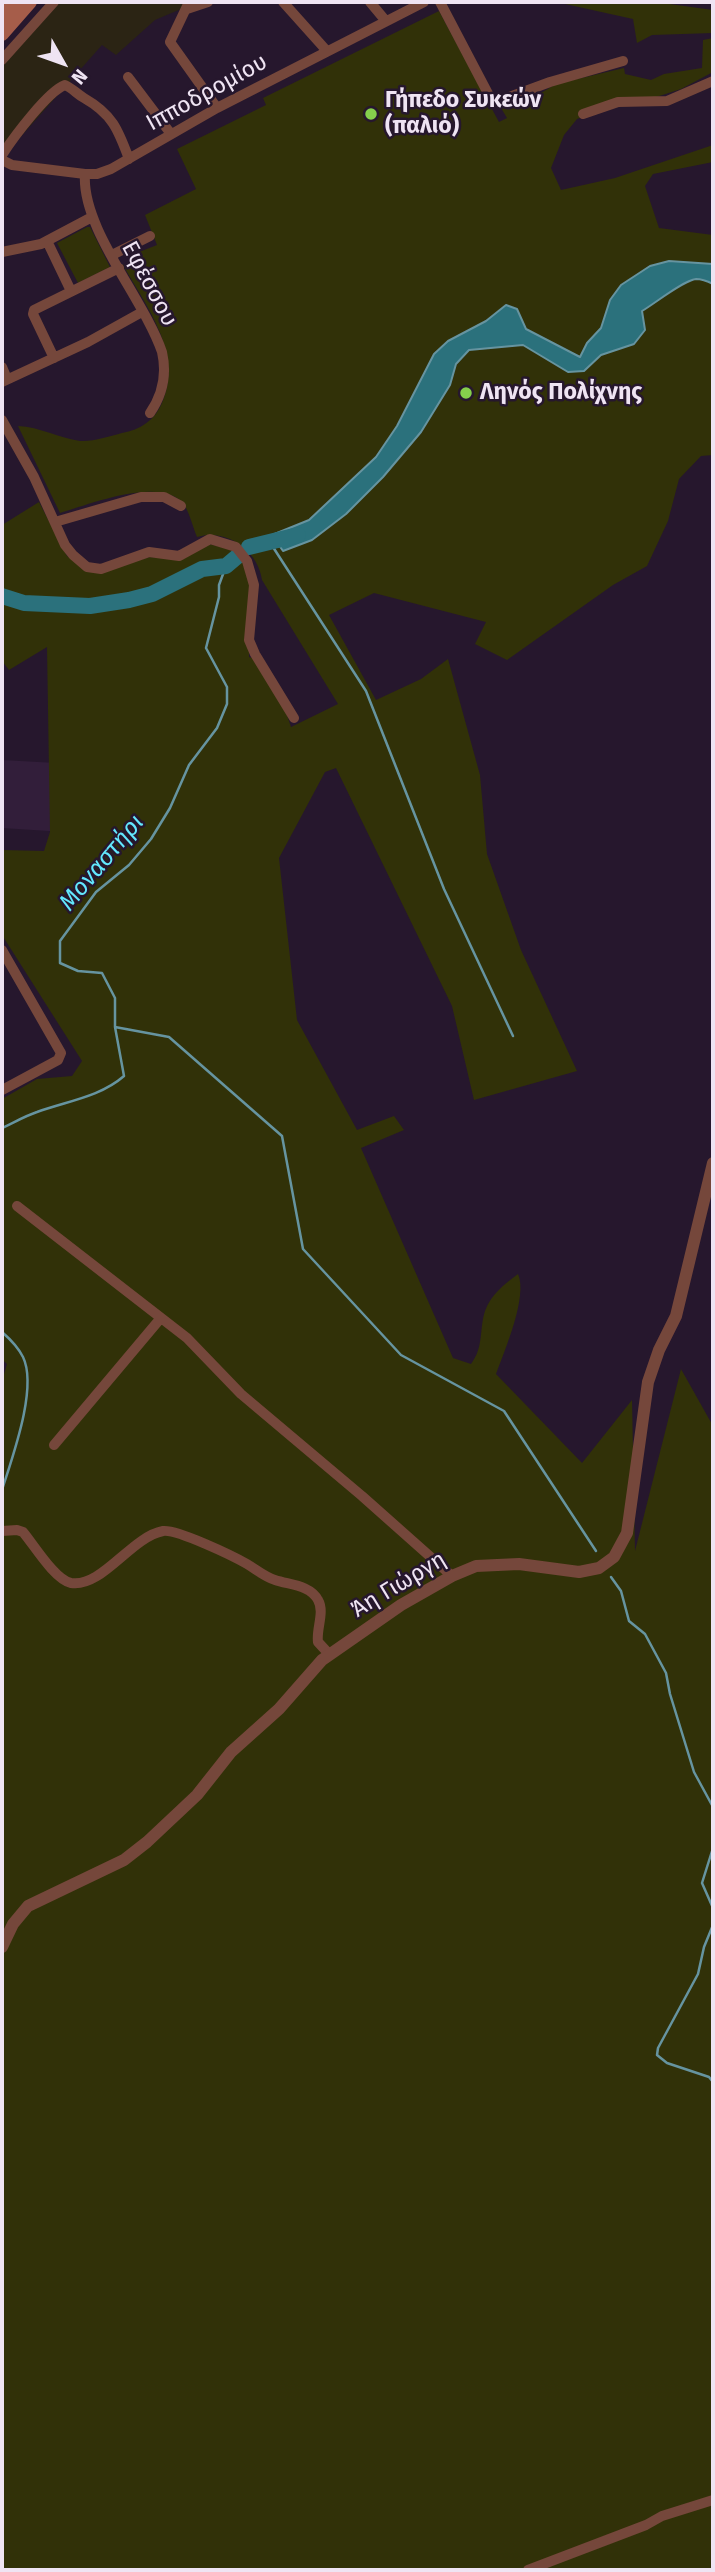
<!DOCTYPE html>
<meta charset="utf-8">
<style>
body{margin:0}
#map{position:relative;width:715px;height:2572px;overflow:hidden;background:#26172d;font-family:"Fira Sans",sans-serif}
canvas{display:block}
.frame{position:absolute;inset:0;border:4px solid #efe4f3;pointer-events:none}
.north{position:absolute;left:28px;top:28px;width:70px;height:70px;-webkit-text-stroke:5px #26172d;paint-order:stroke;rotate:130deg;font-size:19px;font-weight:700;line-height:28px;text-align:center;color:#efe4f3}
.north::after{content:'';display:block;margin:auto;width:24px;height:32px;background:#efe4f3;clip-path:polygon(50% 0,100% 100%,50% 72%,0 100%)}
</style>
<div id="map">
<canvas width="715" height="2572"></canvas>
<div class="frame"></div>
<div class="north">N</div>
</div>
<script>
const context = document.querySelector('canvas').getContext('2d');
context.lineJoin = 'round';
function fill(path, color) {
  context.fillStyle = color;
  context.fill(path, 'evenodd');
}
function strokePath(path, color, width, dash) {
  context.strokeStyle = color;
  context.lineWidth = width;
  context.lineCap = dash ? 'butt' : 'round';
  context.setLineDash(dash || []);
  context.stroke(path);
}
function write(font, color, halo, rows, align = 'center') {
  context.font = font + ' "Fira Sans",sans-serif';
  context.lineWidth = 5;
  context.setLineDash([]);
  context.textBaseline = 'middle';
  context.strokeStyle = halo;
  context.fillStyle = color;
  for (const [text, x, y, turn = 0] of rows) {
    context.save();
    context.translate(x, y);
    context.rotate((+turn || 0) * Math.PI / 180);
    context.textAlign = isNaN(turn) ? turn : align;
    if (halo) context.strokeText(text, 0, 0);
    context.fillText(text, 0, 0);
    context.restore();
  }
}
const commercial = new Path2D(`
 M54,2H184L181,9L155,20L116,55L102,45L2,158V61Z`);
const built = new Path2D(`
 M2,760L129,767L96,834L2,828Z`);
const green = new Path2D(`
 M556,2H655L713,10V33L652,35L637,43L633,19Z
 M439,11L499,122L507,118L501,108L502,104L536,96L556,84L624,68L625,74L651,80L664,74L702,68L703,40L713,38V72L681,89L650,99L631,98L577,119L564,135L551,168L561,190L615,178L713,145V162L653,174L645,186L659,228L713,235V455L701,456L679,479L668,521L647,566L613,585L507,660L475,644L486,622L374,593L329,615L376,700L421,679L448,659L480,775L487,854L521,950L577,1071L474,1100L452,1006L336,768L325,772L279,858L297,1020L357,1130L394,1116L404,1130L361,1148L453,1358L471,1364C484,1347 479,1330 485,1311C491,1294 505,1284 518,1274C528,1296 505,1350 496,1374L582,1463L632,1400L635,1551L681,1369L713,1426V2570H2V1381L7,1364L2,1359V1099L37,1079L72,1076L82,1061L2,935V850L44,851L50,832L47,647L9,670L2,661V525L39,502L67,556L87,570L121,565L150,557L162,558L209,544L238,551L250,578L249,657L257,659L286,712L291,727L338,704L262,580C258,550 226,528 197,537C193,527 190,515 185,506C164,474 88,505 60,513L18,426C40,427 59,438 80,441C93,442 110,436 122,433C140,430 155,420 162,403C184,354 146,306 123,265L130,261L129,256L157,245L145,215L196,189L177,149L266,105L263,98Z
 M87,227H90L110,267L78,283L57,243Z`);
const water = new Path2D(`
 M669,261L713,264V284C709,282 701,279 696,279C684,280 654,304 642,311L645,330L634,344L601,355L584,371L568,372L523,345L469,350L456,364L450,385L421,432L383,477L346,514L312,540L283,551L272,535L309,520L376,457L397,426L434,354L448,341L486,321L506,305L517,309L526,329L580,357L587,343L601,328L610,300L621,285L650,266Z`);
const stream = new Path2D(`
 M271,544L366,691L444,889L513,1036
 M115,1027L169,1037L282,1136L303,1249L401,1355L504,1411L596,1551
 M2,1128C13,1123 25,1116 37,1112C67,1101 100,1097 124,1076L115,1027V998L102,973L78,971L60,963V941L96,892L129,865L151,839L170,808L189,765L217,728L227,704V687L206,648L219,597V585L226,566
 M2,1332C10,1339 18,1347 23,1357C38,1388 12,1458 2,1490
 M611,1577L621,1591L629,1621L645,1634L666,1673L670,1694L694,1772L713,1807
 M713,1848L702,1883L713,1908
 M713,1925L704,1947L698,1974L658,2048L657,2055L667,2063L709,2077L713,2082`);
const river = new Path2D(`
 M249,547L298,535
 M2,596L24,603L90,606L129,600L152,594L202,569L226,566L239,555`);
const minor = new Path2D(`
 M189,2L170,42L217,108
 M283,2L326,50
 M370,2L385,20
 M440,2L493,103L550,82L623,61
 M187,9L208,2
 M2,60L54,2
 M128,77L171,134
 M583,114L618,102L667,101L713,81
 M2,155C13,138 48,91 65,85C72,88 77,94 84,98C112,114 118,129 129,159
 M2,160L12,165L85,174H97L111,169L217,108L424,2
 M85,174C81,228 144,299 162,352C167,374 163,394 150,413
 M47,241L71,291
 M2,252L41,244L92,217
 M112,255L150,236
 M54,358L33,314L34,310L119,268
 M2,367L7,379
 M2,382L88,342L142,312
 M2,420L34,477L65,545L73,555L87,567L101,569L149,552L179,556L210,539L236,547L247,561L254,585L249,640L255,654L294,718
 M55,522L141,497H164L181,506
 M2,950L61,1053L58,1060L2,1090
 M17,1206L187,1338L241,1394L362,1496L452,1576
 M54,1445L160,1319
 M2,1531L17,1530L23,1532C34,1545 55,1580 71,1583C102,1588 131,1537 163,1531C177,1529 233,1556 247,1564C257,1570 265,1577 275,1580C290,1585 310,1585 318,1600C325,1612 316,1629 318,1642L329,1654
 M528,2570L646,2525L662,2516L713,2500`);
const tertiary = new Path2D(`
 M2,1947L13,1924L28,1906L124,1860L147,1842L197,1795L231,1752L279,1709L322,1660L401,1605L452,1576L476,1566L519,1564L579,1572L599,1568L614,1557L627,1533L648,1382L659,1350L676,1316L713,1163`);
const secondary = new Path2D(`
 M2,16L15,2
 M2,34L30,2`);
const markers = [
 [371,114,7,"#85cf4c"],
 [466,393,7,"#85cf4c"]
];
const streetNames = [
 ["Ιπποδρομίου",207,93,-29],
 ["Εφέσσου",149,284,62],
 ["Άη Γιώργη",399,1585,-31]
];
const poiNames = [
 ["Γήπεδο Συκεών",385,101],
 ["(παλιό)",385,127],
 ["Ληνός Πολίχνης",480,393]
];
const waterNames = [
 ["Μοναστήρι",102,863,-50]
];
fill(commercial, '#2b2414');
fill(built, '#321e3a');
fill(green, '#313108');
fill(water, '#2b717c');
strokePath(water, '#6694a0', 2);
strokePath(stream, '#6694a0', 2.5);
strokePath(river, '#2b717c', 16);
strokePath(minor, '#75473b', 10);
strokePath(tertiary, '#75473b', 12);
strokePath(secondary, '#a65d4a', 14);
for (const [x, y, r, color] of markers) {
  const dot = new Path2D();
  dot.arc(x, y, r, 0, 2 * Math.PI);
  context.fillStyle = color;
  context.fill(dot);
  strokePath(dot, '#26172d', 2.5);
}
write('23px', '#efe4f3', '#26172d', streetNames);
write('bold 23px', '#efe4f3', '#26172d', poiNames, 'left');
write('italic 24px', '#63e8fe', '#26172d', waterNames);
</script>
